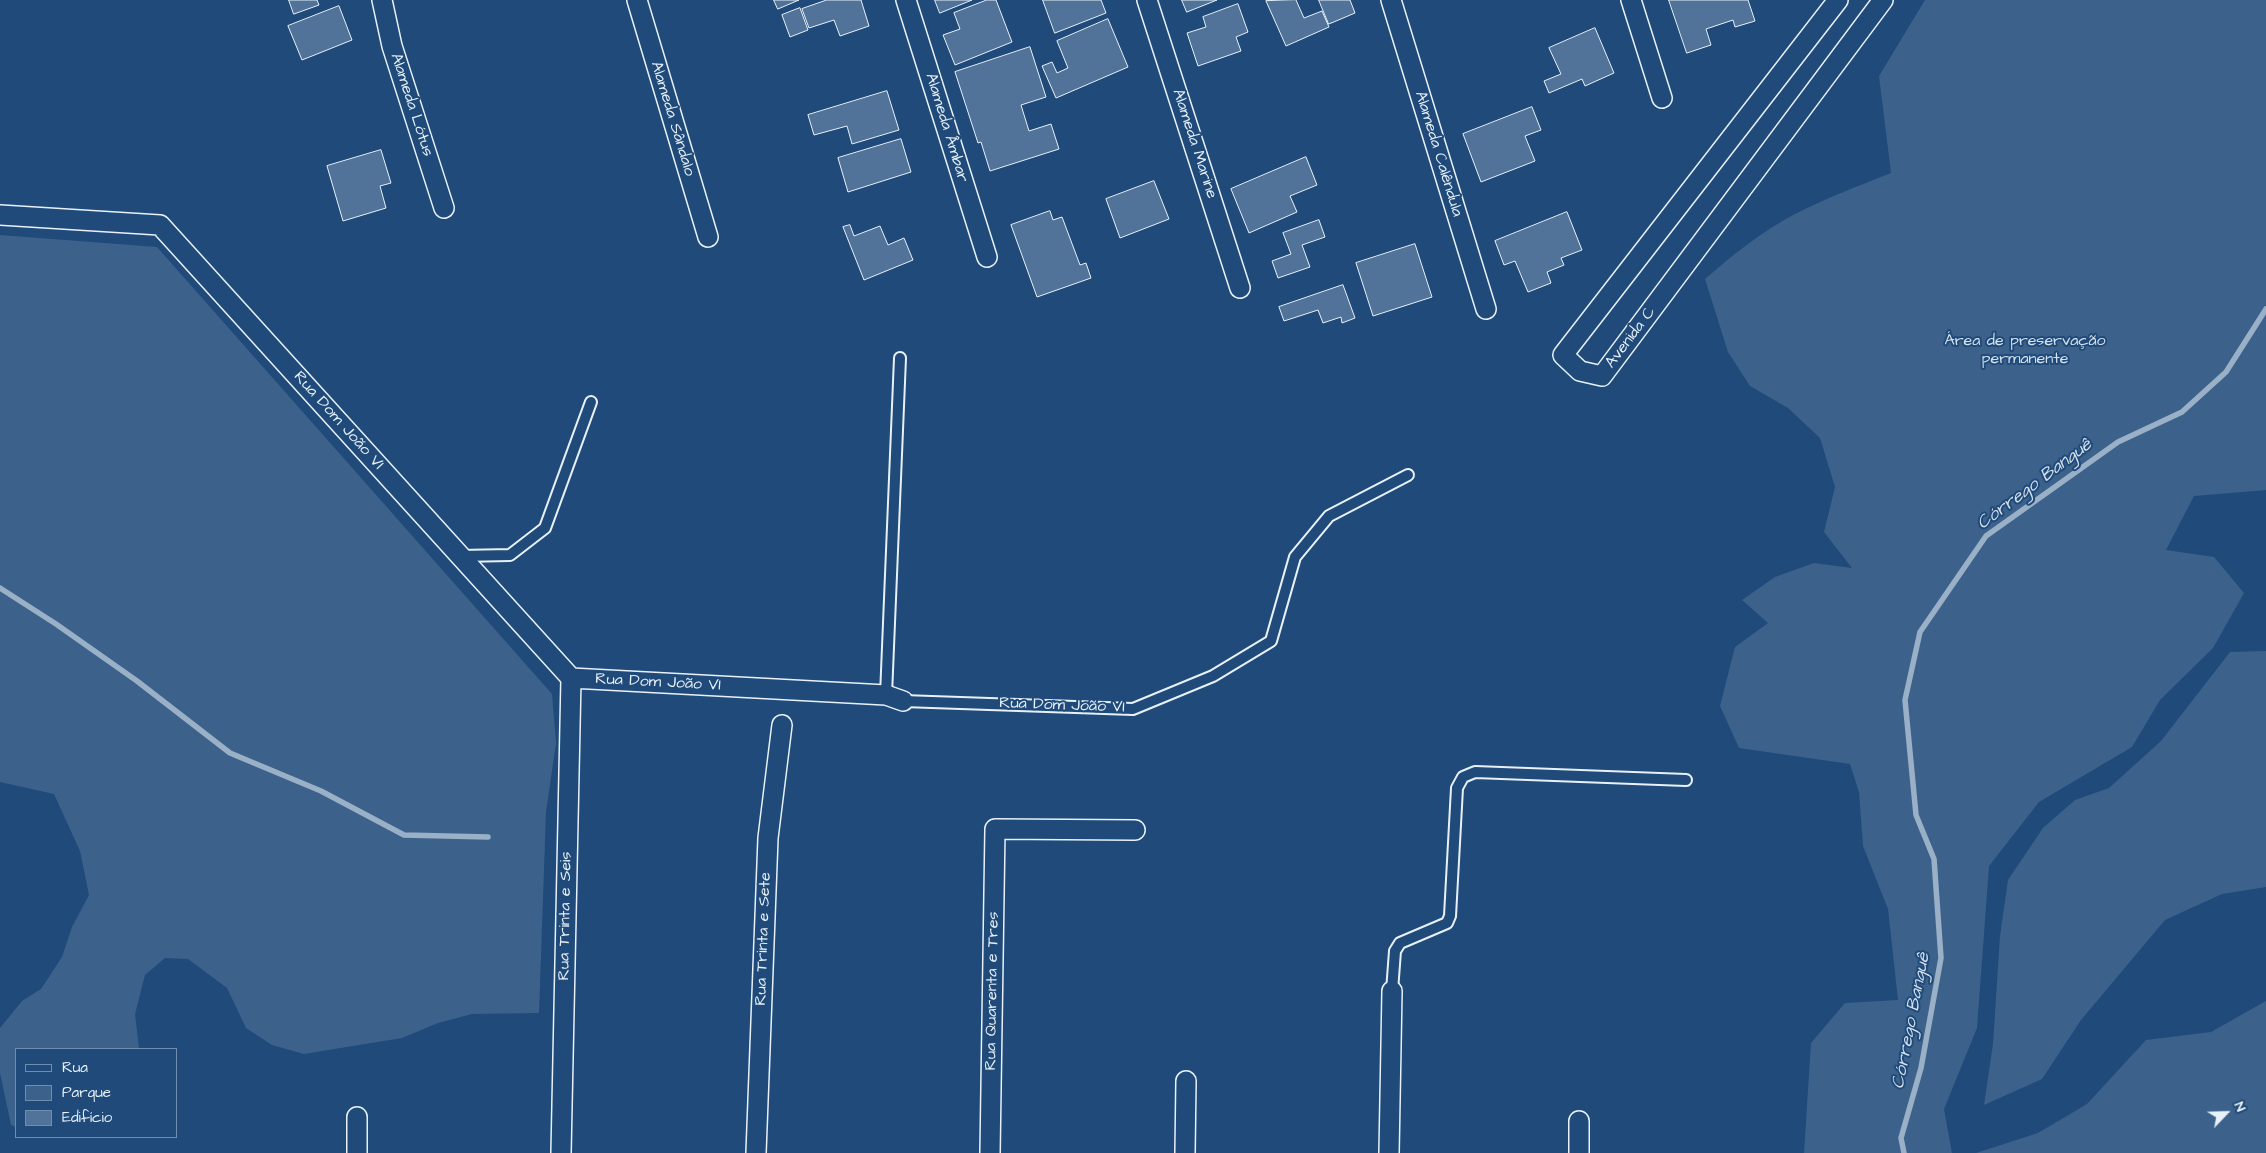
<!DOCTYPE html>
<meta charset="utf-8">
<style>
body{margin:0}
#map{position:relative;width:2266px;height:1153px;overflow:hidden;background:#1f4a7a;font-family:"Architects Daughter",sans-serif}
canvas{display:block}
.legend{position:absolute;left:15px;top:1048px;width:162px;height:90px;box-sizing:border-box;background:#1f4a7a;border:1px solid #6f8dac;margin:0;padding:6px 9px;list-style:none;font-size:15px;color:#e8f1f8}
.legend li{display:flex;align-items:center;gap:10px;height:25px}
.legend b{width:25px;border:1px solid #6f8dac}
.north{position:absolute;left:2201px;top:1088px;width:50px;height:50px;-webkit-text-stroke:4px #1f4a7a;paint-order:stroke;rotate:66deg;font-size:14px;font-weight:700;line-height:20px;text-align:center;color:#e8f1f8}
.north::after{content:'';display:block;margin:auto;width:18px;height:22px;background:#e8f1f8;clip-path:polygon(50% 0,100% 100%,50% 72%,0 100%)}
</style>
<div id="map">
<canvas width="2266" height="1153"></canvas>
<ul class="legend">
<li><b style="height:6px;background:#1f4a7a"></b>Rua</li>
<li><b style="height:14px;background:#3c628c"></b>Parque</li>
<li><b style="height:14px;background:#517399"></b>Edifício</li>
</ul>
<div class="north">N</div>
</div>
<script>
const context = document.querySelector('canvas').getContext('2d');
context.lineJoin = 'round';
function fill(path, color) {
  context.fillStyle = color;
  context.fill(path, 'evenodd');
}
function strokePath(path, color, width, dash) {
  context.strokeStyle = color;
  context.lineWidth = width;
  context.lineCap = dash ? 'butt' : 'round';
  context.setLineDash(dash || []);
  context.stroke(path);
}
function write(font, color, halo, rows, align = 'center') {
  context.font = font + ' "Architects Daughter",sans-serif';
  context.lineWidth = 4;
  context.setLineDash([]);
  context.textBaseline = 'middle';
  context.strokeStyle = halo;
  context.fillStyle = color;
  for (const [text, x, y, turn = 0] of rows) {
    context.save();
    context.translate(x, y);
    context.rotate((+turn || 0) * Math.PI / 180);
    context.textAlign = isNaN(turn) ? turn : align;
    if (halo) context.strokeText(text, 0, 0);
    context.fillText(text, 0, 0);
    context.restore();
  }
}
const green = new Path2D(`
 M1925,0H2266V490L2194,496L2166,550L2214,557L2244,593L2213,648L2160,700L2132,747L2039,802L1989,866L1977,1028L1944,1109L1952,1153H1804L1811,1043L1845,1003L1898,1000L1888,909L1863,846L1859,792L1850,764L1739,748L1720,706L1735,647L1768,623L1742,600L1775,577L1814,563L1852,568L1824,532L1835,487L1820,438L1788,408L1750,386L1728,352L1705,279C1733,255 1762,231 1795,214C1826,198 1858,186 1891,173L1879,76Z
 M0,235L157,247L552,694L556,743L546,812L539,1013L472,1014L438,1023L402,1038L304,1054L272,1045L246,1028L227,988L188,959L165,958L145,975L135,1014L139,1049H16V1127L11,1125L0,1073V1028L22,1001L41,989L62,957L72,927L89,895L80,851L54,794L0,782Z
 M2266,651V887L2222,894L2165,920L2081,1020L2042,1079L1984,1105L1993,1044L2000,936L2008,880L2043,828L2075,800L2109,788L2161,741L2230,652Z
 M2266,1001V1153H1976L2038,1133L2087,1104L2146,1040L2211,1032Z`);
const stream = new Path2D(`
 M0,588L56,624L137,681L230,753L321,791L404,835L488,837
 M1904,1153L1901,1138L1921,1068L1941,958L1934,859L1916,815L1905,700L1920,632L1986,536L2118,442L2182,412L2226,372L2266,309`);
const building = new Path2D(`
 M289,0H317L319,5L294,14Z
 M774,0H799L778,9Z
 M827,0H861L869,26L840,36L834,20L809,28L802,9Z
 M935,0H972L940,13Z
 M987,0H996L1012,42L955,65L943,35L960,29L954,13Z
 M1043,0H1101L1106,13L1055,33Z
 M1182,0H1217L1187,12Z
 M1296,0L1304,18L1322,11L1329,27L1286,46L1266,1Z
 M1319,0H1350L1355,13L1329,24Z
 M1669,0H1748L1755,21L1735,27L1733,20L1706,29L1711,45L1687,53Z
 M1238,4L1248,32L1236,37L1241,51L1198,66L1187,33L1206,27L1203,17Z
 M339,6L352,40L302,60L288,26Z
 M800,8L808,30L790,37L782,15Z
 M1108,19L1128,67L1056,98L1042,66L1052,62L1057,73L1068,68L1057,41Z
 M1595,28L1614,73L1585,86L1582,79L1549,93L1544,81L1561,74L1549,48Z
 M1030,47L1046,97L1021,105L1029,131L1051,124L1059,149L990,171L981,142L978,143L955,72Z
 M887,91L899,130L852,144L847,126L814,135L808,115Z
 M1532,107L1541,130L1525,136L1535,161L1481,182L1463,134Z
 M901,139L911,172L848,192L838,158Z
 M381,150L391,183L380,186L386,208L343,221L327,166Z
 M1306,157L1317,185L1290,196L1297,212L1249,233L1231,189Z
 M1154,181L1169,219L1120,238L1106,199Z
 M1050,211L1053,220L1062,217L1080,265L1086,263L1091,278L1037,297L1011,225Z
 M1567,212L1582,250L1561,258L1564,265L1547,272L1551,283L1528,292L1515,261L1504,265L1495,241Z
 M1319,220L1325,237L1302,245L1310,267L1278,278L1272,261L1291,254L1283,233Z
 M850,225L854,236L880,226L888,245L904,238L913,260L864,280L843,227Z
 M1415,244L1432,297L1373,316L1356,263Z
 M1343,285L1355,318L1342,323L1341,317L1323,323L1318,310L1284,321L1279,307Z`);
const lane = new Path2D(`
 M460,556L510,555L545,528L591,402
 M886,695L900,358
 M903,701L1133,709L1213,676L1271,641L1295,557L1329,516L1408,475
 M1392,991L1395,951L1400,943L1447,923L1450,916L1457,788L1463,777L1475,772L1686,780`);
const street = new Path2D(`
 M382,0L392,46L444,208
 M637,0L708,237
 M906,0L987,257
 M1147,0L1240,288
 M1391,0L1486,309
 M1631,0L1662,98
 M1838,0L1563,355L1580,371L1602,376L1883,0
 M0,215L160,225L571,678L886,695L903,701
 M357,1117V1153
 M561,1153L571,678
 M756,1153L768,838L782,725
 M990,1153L995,829L1135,830
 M1185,1153L1186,1081
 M1389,1153L1392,991
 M1579,1153V1121`);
const streetNames = [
 ["Alameda Lótus",411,105,72],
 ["Alameda Sândalo",672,119,73],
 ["Alameda Âmbar",946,128,73],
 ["Alameda Marine",1194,144,72],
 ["Alameda Calêndula",1438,154,73],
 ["Avenida C",1631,338,-53],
 ["Rua Dom João VI",338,421,48],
 ["Rua Dom João VI",658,683,3],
 ["Rua Dom João VI",1062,706,2],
 ["Rua Trinta e Seis",566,916,-89],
 ["Rua Trinta e Sete",764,939,-88],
 ["Rua Quarenta e Tres",993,991,-89]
];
const parkNames = [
 ["Área de preservação",2025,342],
 ["permanente",2025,360]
];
const waterNames = [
 ["Córrego Banguê",2035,485,-37],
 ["Córrego Banguê",1912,1021,-79]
];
fill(green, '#3c628c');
strokePath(stream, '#9ab0c7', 5.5);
fill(building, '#517399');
strokePath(building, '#e8f1f8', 1);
strokePath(lane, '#e8f1f8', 14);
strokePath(street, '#e8f1f8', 22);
strokePath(lane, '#1f4a7a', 10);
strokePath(street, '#1f4a7a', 19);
write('16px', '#e8f1f8', '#1f4a7a', streetNames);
write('16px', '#d7e3ed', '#1f4a7a', parkNames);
write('italic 18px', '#d4e1ec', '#1f4a7a', waterNames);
</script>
